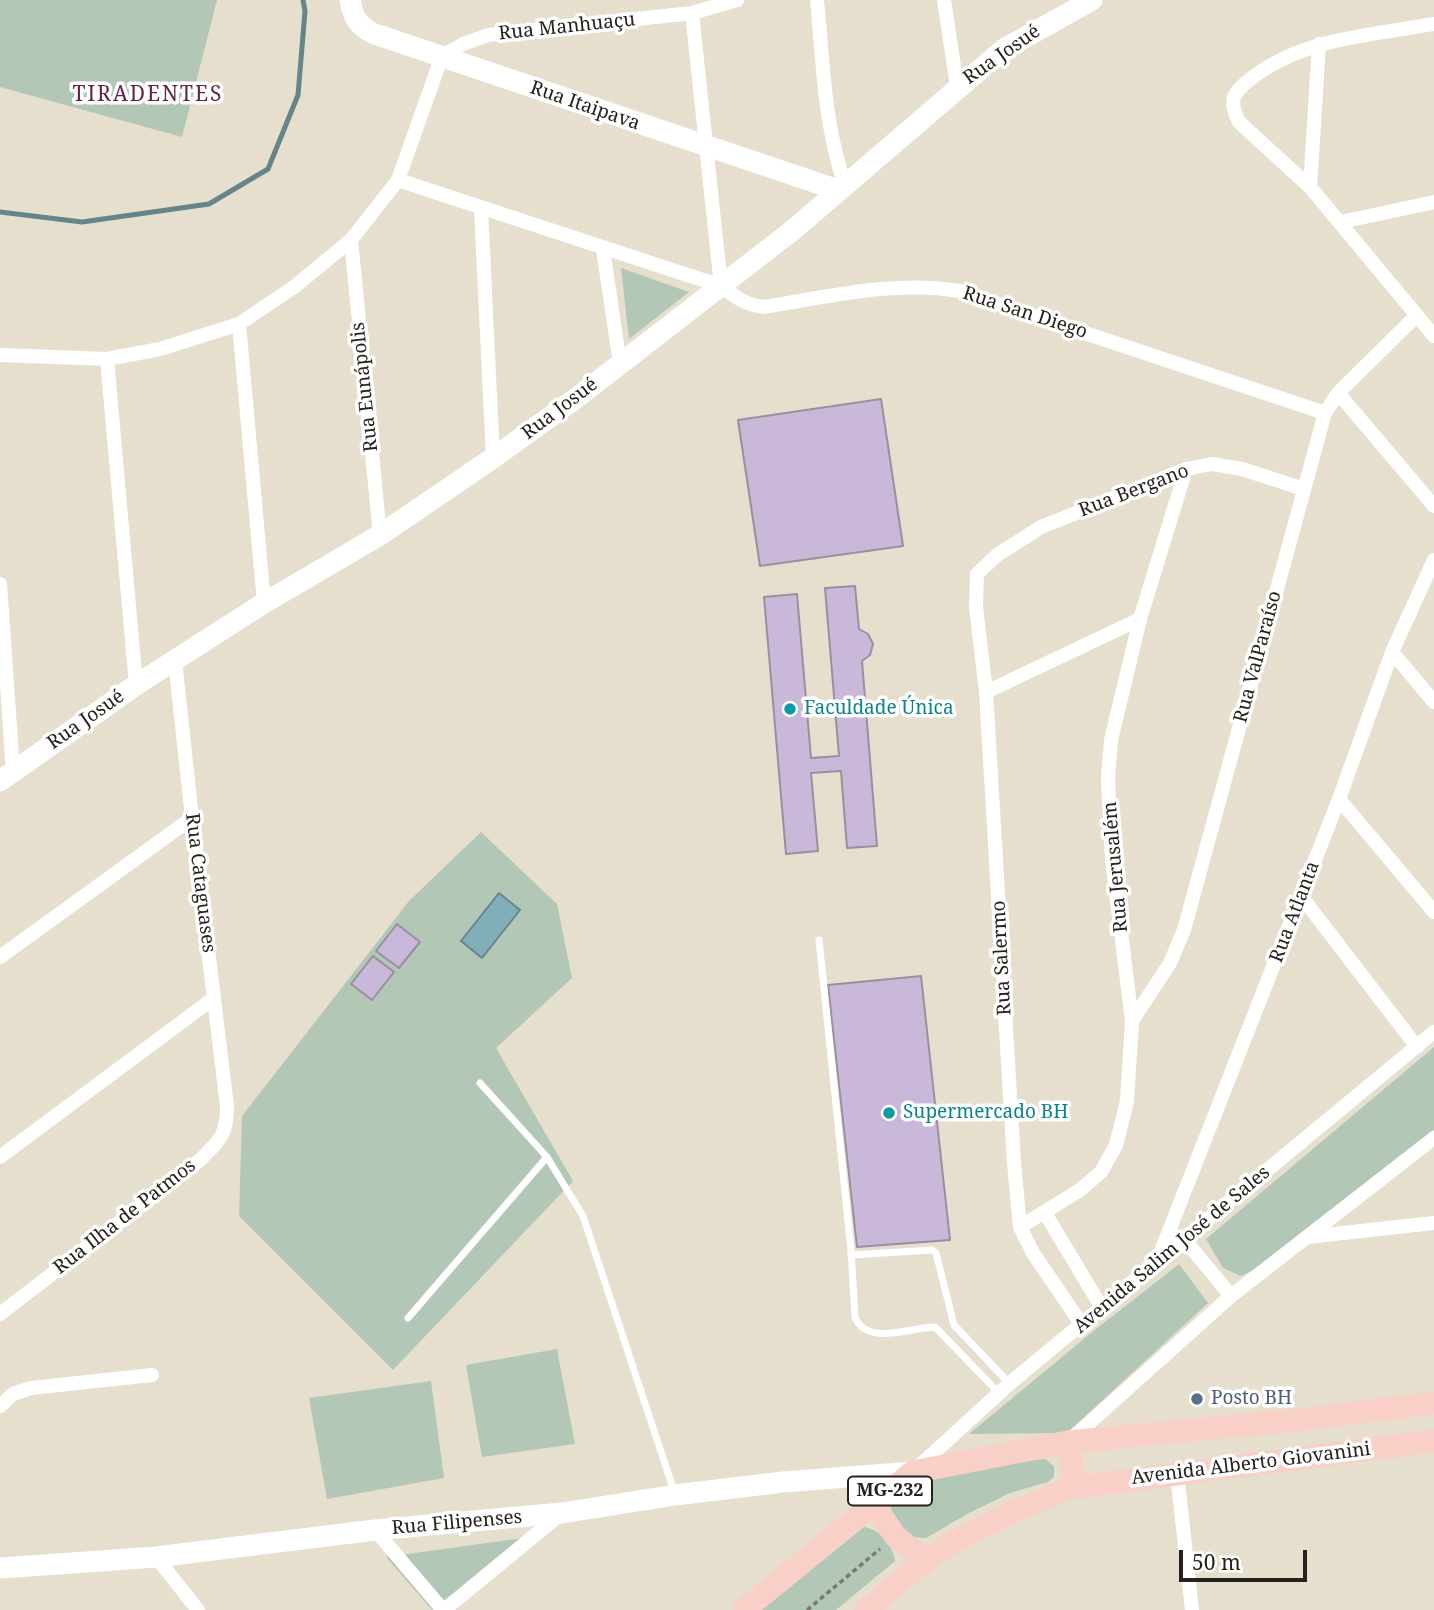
<!DOCTYPE html>
<meta charset="utf-8">
<style>
body{margin:0}
#map{position:relative;width:1434px;height:1610px;overflow:hidden;background:#e7dfce;font-family:"Noto Serif",serif}
canvas{display:block}
.scale{position:absolute;left:1179px;top:1550px;width:128px;height:32px;box-sizing:border-box;border:4px solid #25221c;border-top:0;padding-left:9px;font-size:21px;line-height:24px;white-space:nowrap;color:#25221c;-webkit-text-stroke:5px #fff;paint-order:stroke}
</style>
<div id="map">
<canvas width="1434" height="1610"></canvas>
<div class="scale">50 m</div>
</div>
<script>
const context = document.querySelector('canvas').getContext('2d');
context.lineJoin = 'round';
function fill(path, color) {
  context.fillStyle = color;
  context.fill(path, 'evenodd');
}
function strokePath(path, color, width, dash) {
  context.strokeStyle = color;
  context.lineWidth = width;
  context.lineCap = dash ? 'butt' : 'round';
  context.setLineDash(dash || []);
  context.stroke(path);
}
function write(font, color, halo, rows, align = 'center') {
  context.font = font + ' "Noto Serif",serif';
  context.lineWidth = 7;
  context.setLineDash([]);
  context.textBaseline = 'middle';
  context.strokeStyle = halo;
  context.fillStyle = color;
  for (const [text, x, y, turn = 0] of rows) {
    context.save();
    context.translate(x, y);
    context.rotate((+turn || 0) * Math.PI / 180);
    context.textAlign = isNaN(turn) ? turn : align;
    if (halo) context.strokeText(text, 0, 0);
    context.fillText(text, 0, 0);
    context.restore();
  }
}
const green = new Path2D(`
 M0,0H217L182,137L0,87Z
 M621,268L689,292L629,339Z
 M481,832L557,904L572,978L496,1048L573,1181L393,1370L239,1216L242,1116L409,901Z
 M1434,1047V1130L1260,1267L1241,1276L1223,1268L1206,1239Z
 M1179,1264L1208,1303L1067,1433L969,1434L1091,1333Z
 M557,1349L575,1444L482,1457L466,1365Z
 M431,1381L444,1478L327,1499L309,1398Z
 M1045,1459L1054,1466V1477L1048,1482L1010,1493L969,1513L926,1538L909,1537L890,1513C893,1471 1012,1463 1045,1459Z
 M860,1526C881,1530 891,1541 895,1561L836,1610H761Z
 M530,1537L434,1610H432L386,1557Z`);
const water = new Path2D(`
 M499,893L520,910L482,958L461,941Z`);
const stream = new Path2D(`
 M0,212L82,222L209,204L268,169L298,95L305,11L303,0`);
const building = new Path2D(`
 M881,399L903,546L760,566L738,420Z
 M855,586L859,629L868,634L873,644L870,655L862,661L877,846L847,848L841,771L811,773L818,851L786,854L764,597L797,594L811,758L839,756L825,588Z
 M397,924L420,942L399,968L376,951Z
 M373,956L394,972L372,1000L351,984Z
 M921,976L950,1240L857,1247L828,985Z`);
const path = new Path2D(`
 M807,1610L880,1549`);
const lane = new Path2D(`
 M819,940L851,1250L855,1317C867,1347 911,1327 935,1327L999,1393
 M480,1083L547,1157L583,1216L675,1494
 M851,1255L932,1250L936,1253L954,1325L1009,1383
 M408,1318L547,1157`);
const street = new Path2D(`
 M817,0C823,62 824,125 845,185
 M944,0L957,86
 M692,13L721,286
 M1434,24C1372,35 1305,38 1253,77C1234,92 1227,98 1239,122L1310,187L1434,336
 M398,180L721,286C735,297 746,305 764,307C828,297 894,280 959,291L1325,413
 M1310,187L1319,44
 M481,209L493,458
 M1341,222L1434,202
 M351,240L380,535
 M603,249L620,364
 M239,324L264,603
 M0,355L107,359L160,349L239,324L294,287L351,240L398,180L442,56L463,44L488,35L692,13L737,0
 M107,359L136,685
 M1338,393L1434,506
 M0,584L13,771
 M1392,652L1434,702
 M986,692L1140,619
 M1339,799L1434,912
 M1301,896L1417,1047
 M0,957L192,818
 M1132,1021L1170,963L1184,930L1325,413L1338,393L1417,315
 M0,1157L214,998
 M1045,1213L1102,1308
 M1020,1227L1080,1190L1101,1172L1116,1145L1127,1101L1132,1021L1112,860L1108,778L1111,740L1140,619L1186,469
 M1307,1237L1434,1223
 M1185,1240L1231,1296
 M1156,1264L1339,799L1392,652L1434,560
 M0,1314L200,1160C220,1140 227,1135 227,1106L192,818L175,660
 M1082,1325L1033,1253L1020,1227L1014,1163L986,692L976,607L977,574L997,555L1041,527L1186,469L1212,464L1242,469L1304,489
 M0,1406L13,1394L31,1388L152,1375
 M1069,1441L1231,1296L1434,1138
 M916,1469L1009,1384L1434,1032
 M1177,1473L1192,1610
 M375,1530L443,1610
 M156,1557L198,1610
 M444,1610L562,1513`);
const secondary = new Path2D(`
 M350,0C353,17 357,24 372,33L838,190
 M0,781L136,685L264,603L380,535L493,458L575,399L793,230L1004,49L1092,0
 M0,1568L156,1557L375,1530L562,1513L675,1495L783,1482L913,1472`);
const primary = new Path2D(`
 M1068,1442L1073,1475L1069,1488
 M874,1504L895,1536L926,1560
 M744,1610L913,1472L1068,1442L1306,1419L1434,1403
 M866,1610L926,1560L956,1540L1006,1515L1069,1488L1434,1441`);
const markers = [
 [790,709,7,"#0f9aa8"],
 [889,1113,7,"#0f9aa8"],
 [1197,1399,7,"#5c6f8a"]
];
const shields = [
 [890,1491,84]
];
const shieldNames = [
 ["MG-232",890,1491]
];
const streetNames = [
 ["Rua Manhuaçu",567,27,-6],
 ["Rua Josué",1002,55,-35],
 ["Rua Itaipava",585,106,19],
 ["Rua San Diego",1025,313,18],
 ["Rua Eunápolis",365,387,-96],
 ["Rua Josué",560,409,-37],
 ["Rua Bergano",1134,491,-21],
 ["Rua ValParaíso",1258,657,-75],
 ["Rua Josué",86,720,-35],
 ["Rua Jerusalém",1116,867,-95],
 ["Rua Cataguases",200,883,83],
 ["Rua Atlanta",1295,912,-69],
 ["Rua Salermo",1002,958,-93],
 ["Rua Ilha de Patmos",125,1217,-38],
 ["Avenida Salim José de Sales",1172,1250,-40],
 ["Avenida Alberto Giovanini",1251,1464,-7],
 ["Rua Filipenses",457,1523,-5]
];
const cultureNames = [
 ["Faculdade Única",804,709],
 ["Supermercado BH",903,1113]
];
const serviceNames = [
 ["Posto BH",1211,1399]
];
const neighbourhoodNames = [
 ["TIRADENTES",148,95]
];
fill(green, '#b3c7b7');
fill(water, '#80afba');
strokePath(water, '#65858b', 2);
strokePath(stream, '#65858b', 5);
fill(building, '#cab8db');
strokePath(building, '#98909f', 2);
strokePath(path, '#7e796e', 3.5, [5, 3.5]);
strokePath(lane, '#fff', 7);
strokePath(street, '#fff', 14);
strokePath(secondary, '#fff', 21);
strokePath(primary, '#f9d0c8', 23);
for (const [x, y, r, color] of markers) {
  const dot = new Path2D();
  dot.arc(x, y, r, 0, 2 * Math.PI);
  context.fillStyle = color;
  context.fill(dot);
  strokePath(dot, '#fff', 2.5);
}
for (const [x, y, w] of shields) {
  const box = new Path2D();
  box.roundRect(x - w / 2, y - 14.5, w, 29, 5);
  context.fillStyle = '#fff';
  context.fill(box);
  strokePath(box, '#25221c', 2);
}
write('bold 18px', '#25221c', null, shieldNames);
write('19px', '#25221c', '#fff', streetNames);
write('19px', '#0d838f', '#fff', cultureNames, 'left');
write('19px', '#4e5e75', '#fff', serviceNames, 'left');
context.letterSpacing = '2px';
write('21px', '#652443', '#fff', neighbourhoodNames);
context.letterSpacing = '0px';
</script>
